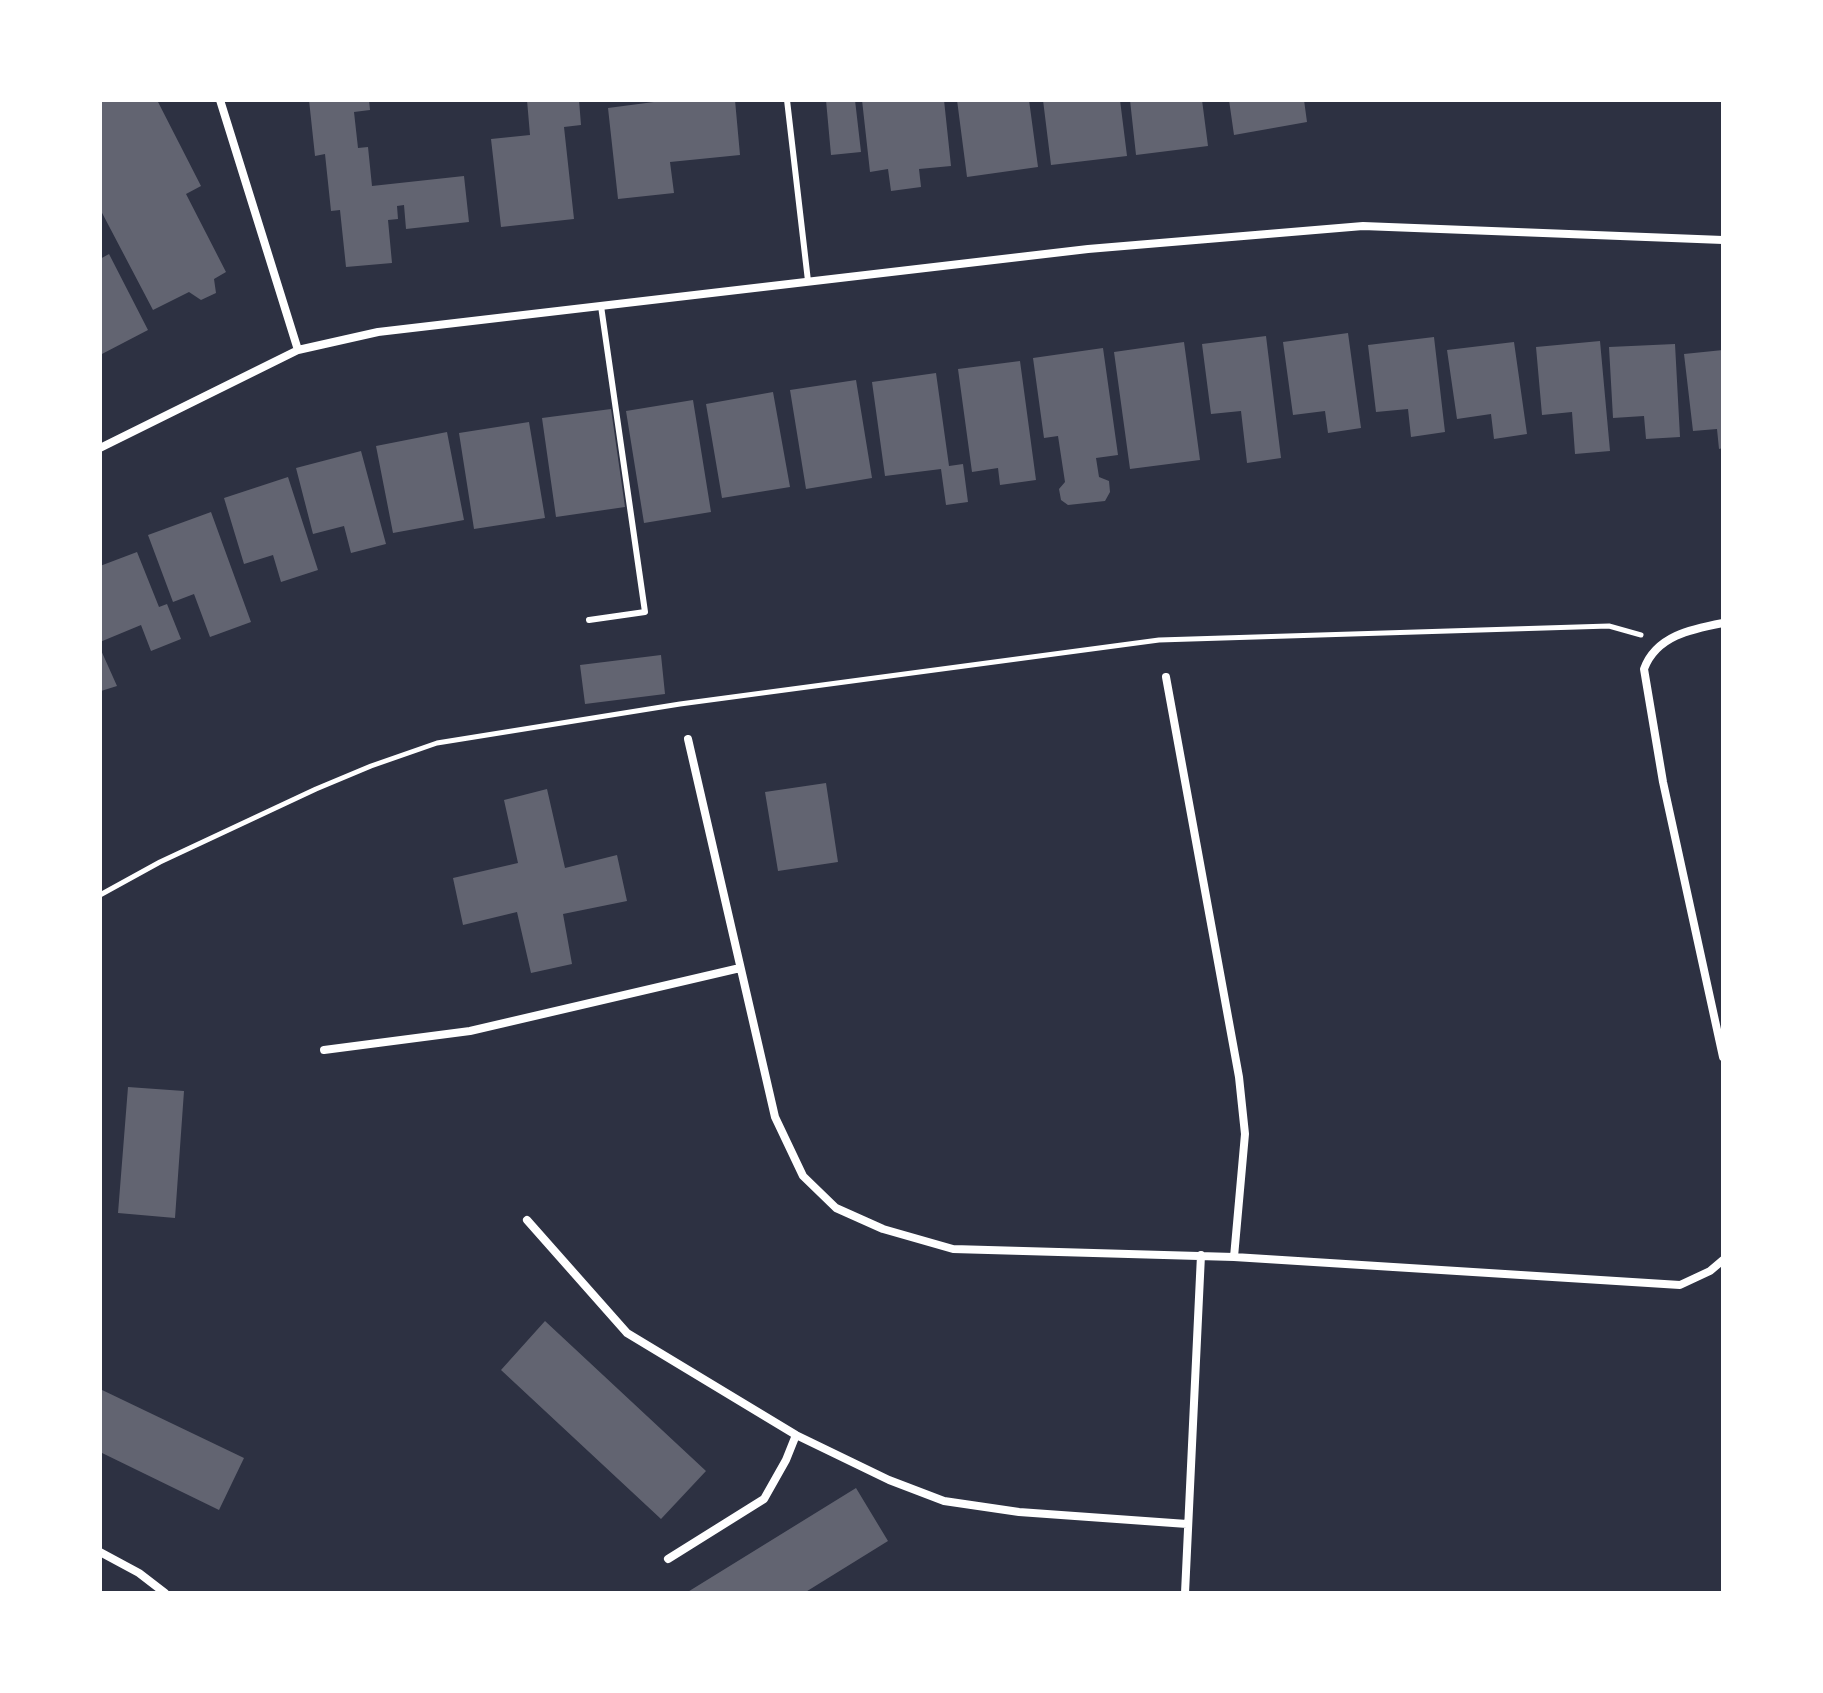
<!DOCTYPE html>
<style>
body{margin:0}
#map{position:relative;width:1823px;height:1693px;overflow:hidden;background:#2d3142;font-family:Arial,sans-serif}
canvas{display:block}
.frame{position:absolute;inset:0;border:102px solid #fff;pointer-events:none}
</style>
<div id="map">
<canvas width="1823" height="1693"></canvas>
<div class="frame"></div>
</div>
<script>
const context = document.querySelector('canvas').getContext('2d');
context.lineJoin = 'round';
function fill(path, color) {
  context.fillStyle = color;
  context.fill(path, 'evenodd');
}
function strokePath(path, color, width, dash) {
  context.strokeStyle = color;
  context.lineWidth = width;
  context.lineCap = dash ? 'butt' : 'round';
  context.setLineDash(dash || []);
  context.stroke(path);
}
const building = new Path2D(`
 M100,100H157L201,186L186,194L226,272L214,279L216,293L201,300L189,292L153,310L100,209Z
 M309,100H369L370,110L354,112L358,148L368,147L372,186L464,176L469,222L406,229L404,205L397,206L398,219L388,220L392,263L346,267L340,210L331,211L325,154L315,156Z
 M527,100H579L581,125L564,127L574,219L501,227L491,139L530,135Z
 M669,100H735L740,155L670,162L674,193L618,199L608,108Z
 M826,100H855L861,152L831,155Z
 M862,100H944L951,166L919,169L921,187L891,191L888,169L870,172Z
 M957,100H1029L1038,167L967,177Z
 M1043,100H1120L1127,156L1051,165Z
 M1130,100H1202L1208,146L1136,155Z
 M1229,100H1304L1307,122L1234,135Z
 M109,254L148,330L100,355V259Z
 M1348,333L1361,428L1328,433L1325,411L1293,415L1283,342Z
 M1266,336L1281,458L1247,463L1241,411L1211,414L1202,344Z
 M1434,337L1445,432L1411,437L1408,409L1376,412L1368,345Z
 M1600,341L1610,451L1575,454L1572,412L1542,415L1536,347Z
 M1184,342L1200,460L1130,469L1114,352Z
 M1514,342L1527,434L1494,439L1491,414L1457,419L1447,350Z
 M1675,344L1680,437L1646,439L1644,416L1613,418L1609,347Z
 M1103,348L1118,455L1096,458L1099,477L1109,481L1110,492L1105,501L1068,505L1061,500L1059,489L1065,482L1058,436L1044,438L1033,358Z
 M1723,350V448L1719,449L1717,429L1693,431L1684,354Z
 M1020,361L1036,480L1000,485L998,468L972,472L958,369Z
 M936,373L949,466L963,464L968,502L946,505L941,469L885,476L872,382Z
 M856,380L872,478L806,489L790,390Z
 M773,392L790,487L722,498L706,404Z
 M693,400L711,512L644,523L626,411Z
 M611,409L625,507L556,517L542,418Z
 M529,422L545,518L474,529L459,433Z
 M447,432L464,520L393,533L376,446Z
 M361,451L386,544L351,553L344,526L313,534L296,468Z
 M288,477L318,570L281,582L273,555L244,564L224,498Z
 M211,512L251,622L210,637L194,594L173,602L148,535Z
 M137,552L159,607L167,604L181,639L151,651L141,625L100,642V566Z
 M100,648L117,686L101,691L100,687Z
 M661,655L665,694L585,704L580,665Z
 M826,783L838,862L778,871L765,792Z
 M547,789L565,868L617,855L627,901L563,914L572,964L531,973L517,912L463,925L453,878L518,863L504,800Z
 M128,1087L184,1091L175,1218L118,1213Z
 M545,1321L706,1471L661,1519L501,1370Z
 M100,1389L244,1458L219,1510L100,1452Z
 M856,1488L888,1541L804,1593H686Z`);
const path = new Path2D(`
 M100,895L160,862L316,789L371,766L437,743L680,704L1159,640L1609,626L1641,635`);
const service = new Path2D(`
 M787,100L808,281
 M589,620L645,612L601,306`);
const minor = new Path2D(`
 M220,100L298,350
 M100,448L298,350L378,332L1088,249L1363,226L1723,240
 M1723,623C1691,629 1656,636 1644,669L1663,782L1723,1057
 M1166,677L1239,1077L1245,1134L1234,1257
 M688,739L775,1117L803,1176L836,1208L883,1229L953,1249L1234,1257L1680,1285L1710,1271L1723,1260
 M324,1050L470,1031L740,968
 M527,1220L627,1333L796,1435L889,1480L944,1501L1019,1512L1187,1524
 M100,1552L139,1573L165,1593
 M668,1559L764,1499L786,1460L796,1435
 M1185,1593L1201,1255`);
fill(building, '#626471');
strokePath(path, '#fff', 5);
strokePath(service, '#fff', 6);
strokePath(minor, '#fff', 8);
</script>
